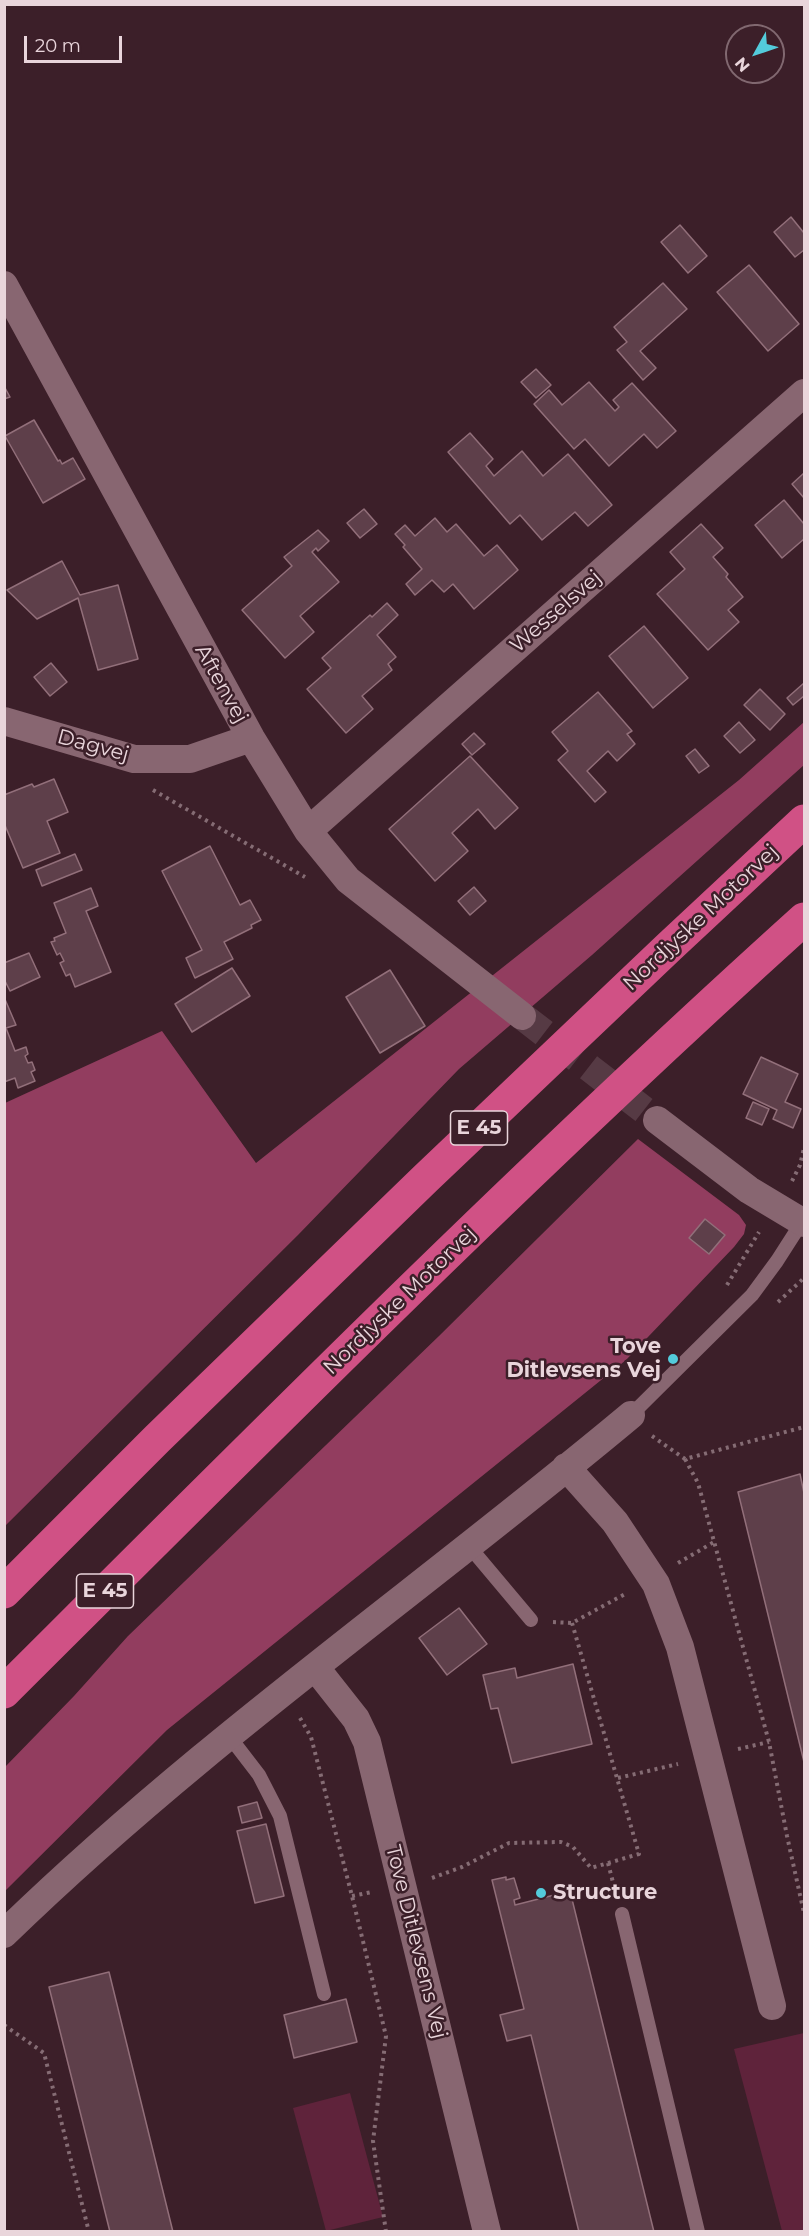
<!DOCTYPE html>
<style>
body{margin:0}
#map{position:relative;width:809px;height:2236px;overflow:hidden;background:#3c1f29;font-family:Montserrat,sans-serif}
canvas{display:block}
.frame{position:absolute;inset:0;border:6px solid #e9d5db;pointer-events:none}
.north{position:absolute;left:725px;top:24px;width:60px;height:60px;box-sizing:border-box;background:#3c1f29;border:2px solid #816870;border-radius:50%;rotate:230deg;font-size:16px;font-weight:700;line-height:24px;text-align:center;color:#e9d5db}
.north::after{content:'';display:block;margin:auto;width:21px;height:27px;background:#53cbdb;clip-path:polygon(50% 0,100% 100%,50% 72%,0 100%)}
.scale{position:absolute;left:24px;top:36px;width:98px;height:27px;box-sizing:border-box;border:3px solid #e9d5db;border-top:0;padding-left:8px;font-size:18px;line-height:21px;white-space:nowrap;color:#e9d5db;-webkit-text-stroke:4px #3c1f29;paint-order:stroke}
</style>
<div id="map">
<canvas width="809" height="2236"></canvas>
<div class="frame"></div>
<div class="north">N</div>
<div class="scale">20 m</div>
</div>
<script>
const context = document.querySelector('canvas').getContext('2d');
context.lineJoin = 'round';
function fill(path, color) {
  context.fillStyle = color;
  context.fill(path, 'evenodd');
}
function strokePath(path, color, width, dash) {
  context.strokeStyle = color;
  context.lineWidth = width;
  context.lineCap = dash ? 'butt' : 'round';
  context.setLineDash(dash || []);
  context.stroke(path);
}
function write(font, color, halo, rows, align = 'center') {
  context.font = font + ' Montserrat,sans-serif';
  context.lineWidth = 5;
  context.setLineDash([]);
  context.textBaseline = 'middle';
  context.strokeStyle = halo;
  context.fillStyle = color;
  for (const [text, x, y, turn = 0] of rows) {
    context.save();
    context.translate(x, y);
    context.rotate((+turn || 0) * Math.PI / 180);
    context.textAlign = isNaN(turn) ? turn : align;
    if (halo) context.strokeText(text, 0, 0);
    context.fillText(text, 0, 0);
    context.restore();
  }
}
const green = new Path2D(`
 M804,2033V2231H782L734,2049Z
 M350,2093L383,2217L326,2231L293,2108Z`);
const forest = new Path2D(`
 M804,722V765L592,955L459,1069L298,1235L5,1526V1103L162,1031L256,1163L739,780Z
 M638,1139L739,1215L746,1225L744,1234L734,1247L626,1360L167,1730L5,1891V1767L74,1696L128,1636L439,1336Z`);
const building = new Path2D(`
 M791,217L804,233V250L795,257L774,232Z
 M680,225L707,256L688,273L661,242Z
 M749,265L799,324L768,351L717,292Z
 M663,283L687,309L640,351L656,368L643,380L617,350L627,342L614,327Z
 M536,369L551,385L536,398L521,382Z
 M589,382L615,411L619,407L613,400L632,383L676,431L657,448L644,434L609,466L585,439L574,449L534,404L549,390L562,405Z
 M4,386L10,397L4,399Z
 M34,420L58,461L60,460L62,464L73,458L85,479L43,503L5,436Z
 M470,433L493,459L486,466L494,476L522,451L543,476L568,454L612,505L588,526L575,512L542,540L520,515L510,524L448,452Z
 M804,473V498L792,484Z
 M784,500L804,524V539L782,558L755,525Z
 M364,509L377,524L360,538L347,523Z
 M435,518L447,532L456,524L484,556L497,545L518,570L474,609L453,584L444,592L432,580L415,595L406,584L422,569L403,547L405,545L395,534L405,525L415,536Z
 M701,524L723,548L713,557L728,574L726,577L743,597L728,610L739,622L708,650L657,594L685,569L670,552Z
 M318,530L329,541L318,551L316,548L312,552L339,582L300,616L314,632L285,658L242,610L292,566L284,557Z
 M62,561L80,595L118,585L138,659L98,670L78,598L37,619L7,590Z
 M387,603L398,615L377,635L396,657L388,664L392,670L362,696L373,709L346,733L307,689L331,668L322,658L370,615L372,617Z
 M644,626L688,678L653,708L609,656Z
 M51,663L67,682L50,696L34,677Z
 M804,683V696L793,705L787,698Z
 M760,689L785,714L770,730L744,705Z
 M598,692L632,731L627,734L635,744L617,761L608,751L587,771L606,792L595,802L558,760L568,751L552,732Z
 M739,722L755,740L740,753L724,736Z
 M474,733L485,744L472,755L462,744Z
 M695,749L709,766L699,773L686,756Z
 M470,756L518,808L495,829L478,809L452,833L468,851L435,881L389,829Z
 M54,779L68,812L47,821L60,853L23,868L4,823V795L32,784L34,787Z
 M210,846L240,905L250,900L261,920L251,925L252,928L224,942L233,959L195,978L186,958L202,950L162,871Z
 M75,854L82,870L42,886L36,870Z
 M474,887L486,901L470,915L458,901Z
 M91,888L98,906L86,911L111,972L75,987L70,974L66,976L60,963L64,961L60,953L57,955L51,942L55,941L54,938L66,933L54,903Z
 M29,953L40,977L10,991L4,979V963Z
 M232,968L250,996L192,1032L175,1004Z
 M390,970L425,1026L380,1053L346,997Z
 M4,997L16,1025L6,1028L15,1051L26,1047L28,1054L25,1056L28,1063L32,1062L35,1070L31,1072L35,1081L18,1088L15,1078L4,1082Z
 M761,1057L798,1074L785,1102L801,1109L793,1128L773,1119L777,1110L743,1094Z
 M753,1102L769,1109L762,1125L746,1118Z
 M705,1219L725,1235L709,1254L689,1238Z
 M800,1474L804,1493V1762L738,1492Z
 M459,1608L487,1644L447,1675L419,1638Z
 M573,1664L592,1744L512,1763L498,1708L491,1709L483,1675L515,1668L517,1678Z
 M257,1802L262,1818L242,1823L238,1807Z
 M266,1824L284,1896L255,1903L237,1831Z
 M506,1877V1880L514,1878L520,1898L514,1900L515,1905L570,1891L654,2232H579L531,2035L507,2041L500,2015L524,2009L492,1880Z
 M109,1972L173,2232H110L49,1987Z
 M346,1999L357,2042L294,2058L284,2015Z`);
const streetTunnel = new Path2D(`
 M522,1016L657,1120`);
const path = new Path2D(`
 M153,790L305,877
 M792,1181L800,1165L804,1148
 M727,1285L759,1232
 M778,1302L804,1278
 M652,1436L685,1459L804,1427
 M685,1459L698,1483L769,1742L787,1836L804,1913
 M678,1563L714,1542
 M553,1622L572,1623L625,1594
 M300,1718L311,1737L352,1896L386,2036L373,2141L386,2232
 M738,1749L769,1742
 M618,1778L678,1764
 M608,1863L616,1894
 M432,1878L462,1867L509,1843L561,1842L573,1847L591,1868L639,1854L572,1623
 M352,1896L372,1892
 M4,2025L44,2053L89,2232`);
const lane = new Path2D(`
 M631,1415L752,1295L777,1261L802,1222
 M468,1545L531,1620
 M229,1736L259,1775L280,1816L324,1994
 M622,1914L698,2232`);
const street = new Path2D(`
 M4,285L251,738L308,831L348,880L522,1016
 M4,721L134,759H190L251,738
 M308,831L804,393
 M657,1120L749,1190L804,1223
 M566,1467L615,1522L656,1584L680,1647L772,2006
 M315,1667L356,1719L367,1742L487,2232
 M4,1934C199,1744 423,1589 631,1415`);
const highway = new Path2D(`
 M4,1592L157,1439L425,1179L669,947L804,821
 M4,1692C267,1430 529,1167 804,919`);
const markers = [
 [673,1359,6,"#53cbdb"],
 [541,1893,6,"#53cbdb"]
];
const shields = [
 [479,1128,57],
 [105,1591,57]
];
const shieldNames = [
 ["E 45",479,1128],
 ["E 45",105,1591]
];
const streetNames = [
 ["Wesselsvej",556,612,-41],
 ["Aftenvej",221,684,61],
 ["Dagvej",93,746,15],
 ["Nordjyske Motorvej",701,918,-43],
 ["Nordjyske Motorvej",400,1301,-44],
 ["Tove Ditlevsens Vej",416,1942,76]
];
const poiNames = [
 ["Tove",661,1347],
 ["Ditlevsens Vej",661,1371],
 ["Structure",553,1893,"left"]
];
fill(green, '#5f233b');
fill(forest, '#923d5f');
fill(building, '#5e3f4a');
strokePath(building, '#926f7a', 1.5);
strokePath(streetTunnel, '#563a44', 28, [28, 14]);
strokePath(path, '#856c74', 4, [3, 4.5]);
strokePath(lane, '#886671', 14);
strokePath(street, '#886671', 28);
strokePath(highway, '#d05185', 33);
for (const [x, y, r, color] of markers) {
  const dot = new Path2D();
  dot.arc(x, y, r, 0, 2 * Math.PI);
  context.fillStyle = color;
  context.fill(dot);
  strokePath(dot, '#3c1f29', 2);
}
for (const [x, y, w] of shields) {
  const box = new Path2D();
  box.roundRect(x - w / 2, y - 17, w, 34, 4.5);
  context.fillStyle = '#3c1f29';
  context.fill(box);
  strokePath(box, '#e9d5db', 1.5);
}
write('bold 20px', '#e9d5db', null, shieldNames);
write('21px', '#e9d5db', '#3c1f29', streetNames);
write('bold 21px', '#e9d5db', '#3c1f29', poiNames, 'right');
</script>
